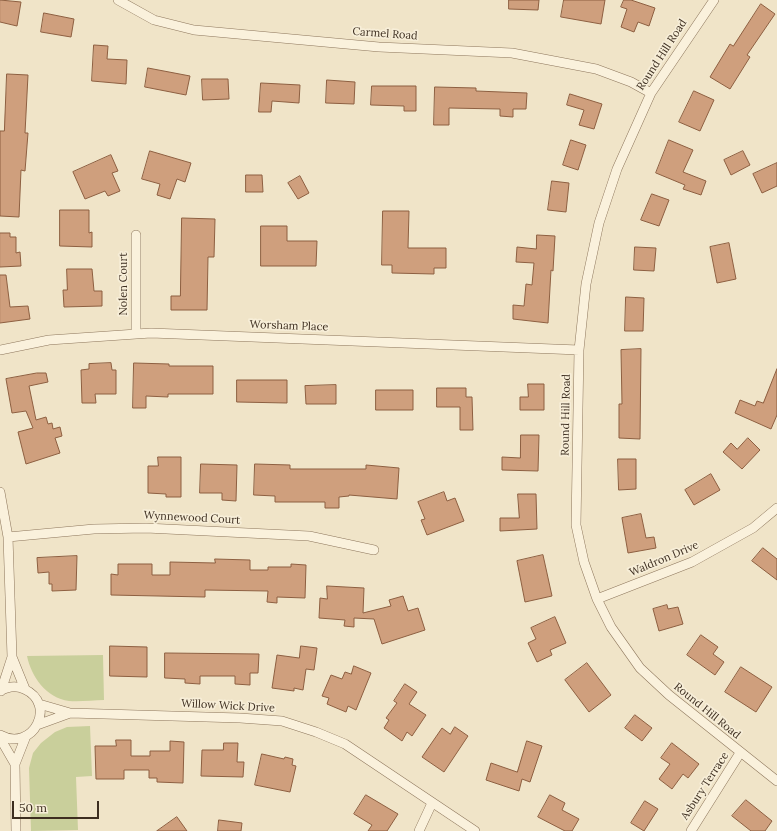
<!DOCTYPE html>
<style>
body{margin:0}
#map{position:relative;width:777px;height:831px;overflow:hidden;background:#f0e4c8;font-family:Lora,serif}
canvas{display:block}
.scale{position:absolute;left:12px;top:801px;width:87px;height:18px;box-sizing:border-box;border:2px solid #3d2e20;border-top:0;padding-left:5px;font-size:12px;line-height:14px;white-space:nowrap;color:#3d2e20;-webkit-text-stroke:3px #f7eed8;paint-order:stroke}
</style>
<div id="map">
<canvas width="777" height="831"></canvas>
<div class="scale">50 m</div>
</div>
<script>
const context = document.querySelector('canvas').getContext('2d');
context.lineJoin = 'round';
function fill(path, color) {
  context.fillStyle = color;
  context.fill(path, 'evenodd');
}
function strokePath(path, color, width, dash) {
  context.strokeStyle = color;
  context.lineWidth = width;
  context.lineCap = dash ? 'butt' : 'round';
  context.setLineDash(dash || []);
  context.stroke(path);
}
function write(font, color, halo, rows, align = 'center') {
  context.font = font + ' Lora,serif';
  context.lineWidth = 3.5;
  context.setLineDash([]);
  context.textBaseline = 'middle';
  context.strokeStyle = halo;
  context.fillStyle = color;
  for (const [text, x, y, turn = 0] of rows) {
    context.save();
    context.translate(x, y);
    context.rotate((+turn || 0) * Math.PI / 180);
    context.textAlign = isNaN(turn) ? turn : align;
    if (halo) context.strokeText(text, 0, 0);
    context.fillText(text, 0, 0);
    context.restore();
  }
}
const green = new Path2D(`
 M103,655L104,700C93,700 80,702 69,701C46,698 31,676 27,656Z
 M90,726L92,776L76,777L78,830L31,831L29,768L33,753L41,743L55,732L67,727Z`);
const building = new Path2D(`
 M0,0L21,2L17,26L0,22Z
 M509,0H539L538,10L509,9Z
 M564,0H605L601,24L561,17Z
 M624,0H631L655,8L649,26L638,22L634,32L621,27L627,9L621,7Z
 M761,4L775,14L747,55L750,57L730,89L710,77L730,44L733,46Z
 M44,13L74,19L71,37L41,32Z
 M94,45L108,46L107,59L127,60L126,84L92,81Z
 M148,68L190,76L186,95L145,87Z
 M7,74L28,75L25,133H28L25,171L21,170L19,217L0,216V131H4Z
 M202,79H228L229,99L203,100Z
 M327,80L355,82L354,104L326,103Z
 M261,83L300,85L299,103L272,101L271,112H259Z
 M372,86H416V111H404V106L371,105Z
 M435,87L476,88V91L527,93L526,109H513V117L500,116V109L449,108V125H434Z
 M694,91L714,100L700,131L679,122Z
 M570,94L602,104L594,129L579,125L584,110L567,105Z
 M571,140L586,145L578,170L563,165Z
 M669,140L693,150L683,172L706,181L701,195L683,189L685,185L656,173Z
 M150,151L191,163L185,182L177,179L170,199L157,195L160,184L142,179Z
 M743,151L750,165L731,175L724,160Z
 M111,155L118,171L112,173L120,191L108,196L105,191L85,199L73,172Z
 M777,163V186L762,193L753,174Z
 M246,175H262L263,192H246Z
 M300,176L309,193L298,199L288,183Z
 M552,181L569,183L566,212L548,210Z
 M652,194L669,200L659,226L641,220Z
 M60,210H89V233L92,232V247L60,246Z
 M383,211H409L408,248H446V268H434V274L392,273V265H382Z
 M182,218L215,219L214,257H208L207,310H171V296H180Z
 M261,226H287V241H317L316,266H261Z
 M0,233H10V237H16V253L20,252L21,266L0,267Z
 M537,235L555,236L553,271L551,270L548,323L513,319V305L524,306L526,284L532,285L534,263L516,262L517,247L536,249Z
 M729,243L736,279L717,283L710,247Z
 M635,247L656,248L654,271L634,270Z
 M67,269H92L94,291H102V306L64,307L63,290H67Z
 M0,275H6L10,307L28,306L30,319L0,323Z
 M626,297L644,298L643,331H625Z
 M641,349L640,439L619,438V404H622L621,350Z
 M111,363L112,370H116V394H95L96,403H82L81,370L89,369V364Z
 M134,363L169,364V366H213V394H168V397L146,396V408H133Z
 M777,369V415L771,429L735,413L740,400L755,406L757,401L763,403Z
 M37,373H46L48,382L29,386L36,420L46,417L48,424L52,423L53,429L60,427L62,436L55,438L60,453L26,464L18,432L33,428L26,411L12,413L6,379Z
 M237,380H287V403L237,402Z
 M528,384H544V410H520V397H528Z
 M336,385V404H306L305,386Z
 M437,388H466V397H472L473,430H460V407H437Z
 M376,390H413V410H376Z
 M521,435H539L538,471L502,470V457L520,458Z
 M748,438L760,450L742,469L723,452L731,443L737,449Z
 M158,457H181V497H166V494L148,493V466H158Z
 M618,459H636V489L619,490Z
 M201,464L237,465L236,501L222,500V493H200Z
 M255,464L290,465V469H366V465L399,468L397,499L349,495V496L339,497V508H325V502H275V496L254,495Z
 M711,474L720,490L694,505L685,490Z
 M444,492L447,501L455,498L464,521L427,535L421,520L425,519L418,502Z
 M518,494H536L537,529L500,531V518H519Z
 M641,514L646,538L654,537L656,548L628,553L622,518Z
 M763,548L777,559V580L752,561Z
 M543,555L552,596L525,602L517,561Z
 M77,556L76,590L52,591V584H49V572L38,573L37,558Z
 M215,559L250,560V570H268V567H291V564L306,565L305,598L277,597V603L267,602L268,591L205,590V597L111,595V574L118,575V564H152V575H170V562L215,563Z
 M327,586L364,588L363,613L391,606L389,600L403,596L408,611L418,608L425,630L382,644L374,619L354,618V627L344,626L345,620L319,618L320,598L327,599Z
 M667,605L668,609L678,607L683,624L659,631L653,609Z
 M555,617L566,643L550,650L552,655L537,662L528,643L536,639L531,628Z
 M701,635L718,647L713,654L724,662L715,675L687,655Z
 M110,646L147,647V677L110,676Z
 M301,646L317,648L314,670L306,669L303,690L294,688V691L272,688L277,655L299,658Z
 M165,653L259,654L258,673H250V685L235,684V676H200V684L185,683V679L165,678Z
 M587,663L611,695L589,712L565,680Z
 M354,666L371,673L356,710L348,706L346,712L327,704L329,698L322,696L331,675L342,679L345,672L351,674Z
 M741,667L772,687L756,712L725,692Z
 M405,684L417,692L409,704L426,715L412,736L407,732L402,741L384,728L389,720L386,718L397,703L394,701Z
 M635,715L652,728L642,741L625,728Z
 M455,727L468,736L444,772L422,757L442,728L450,734Z
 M116,740H131V756H150V751H170V741L184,742L183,783L157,782V778H149V770H124V779H96L95,746H116Z
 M527,741L542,746L530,782L522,779L519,791L486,780L491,763L517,772Z
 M224,743H238L237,762H244L243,777L201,776L202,750H223Z
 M672,743L699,764L688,778L683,774L672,789L659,779L670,764L661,758Z
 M262,754L284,759L285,757L293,759L292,765L296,766L290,792L255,785Z
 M366,795L398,814L387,831H368L372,825L354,814Z
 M550,795L565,803L562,810L579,819L572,831H565L538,817Z
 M746,800L772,821L765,831H751L732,816Z
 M645,801L658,809L644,831L631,823Z
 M177,817L187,831H157Z
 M219,820L242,823L241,831H218Z`);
const minor = new Path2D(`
 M118,0L154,20L194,30L379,47L512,53L596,69L631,82L651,93
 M714,0L651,93L617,169L599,223L586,284L579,350L576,525L584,562L597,599L611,627L640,668L669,695L777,781
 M136,235V334
 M0,350L49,340L151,333L579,350
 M0,492L8,537L12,657L1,691
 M8,537L94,529L146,528L309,536L374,550
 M597,599L692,562L753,528L777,508
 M12,657L25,689
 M0,691C7,687 16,685 24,689C58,704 33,753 0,735
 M39,704L70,713L240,718L282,721L316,732L345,744L475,831
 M37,725L70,713
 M0,738L15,764
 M16,831L15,764L26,736
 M419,831L432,803
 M691,831L740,753`);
const streetNames = [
 ["Carmel Road",385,34,4],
 ["Round Hill Road",662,55,-57],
 ["Nolen Court",124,284,-90],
 ["Worsham Place",289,326,2],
 ["Round Hill Road",566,415,-89],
 ["Wynnewood Court",192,518,3],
 ["Waldron Drive",664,559,-23],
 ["Willow Wick Drive",228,706,3],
 ["Round Hill Road",707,711,39],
 ["Asbury Terrace",705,786,-57]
];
fill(green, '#c9cf9b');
fill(building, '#cf9f7d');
strokePath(building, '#8d5f41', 1);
strokePath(minor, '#8d765c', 10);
strokePath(minor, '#faf1dc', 9);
write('11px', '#3d2e20', '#f7eed8', streetNames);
</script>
